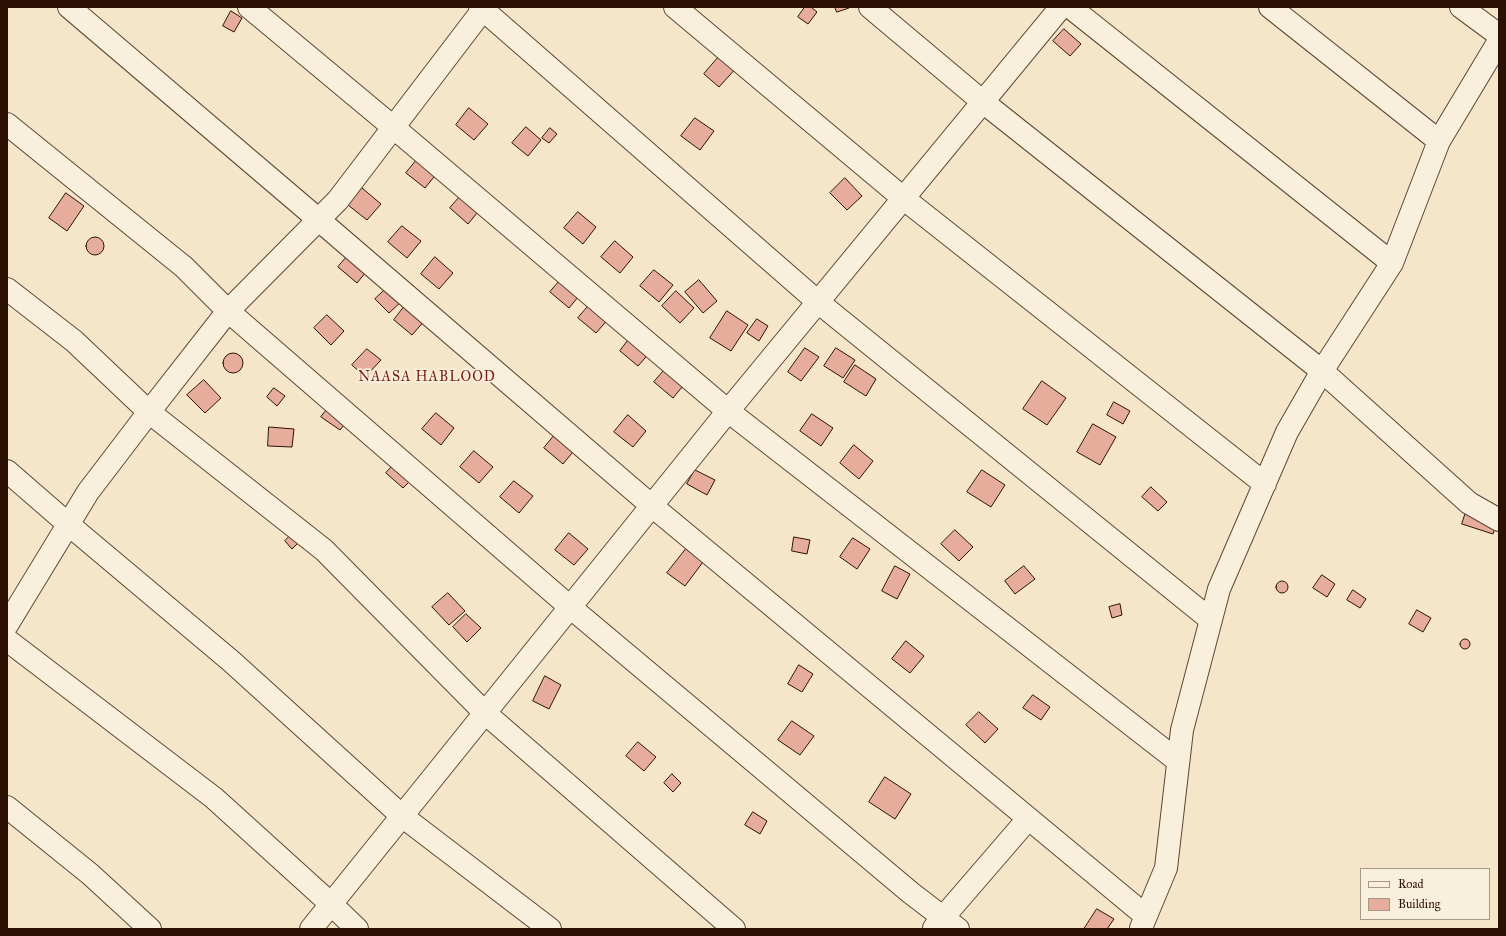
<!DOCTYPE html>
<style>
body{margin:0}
#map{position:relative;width:1506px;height:936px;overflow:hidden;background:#f5e6c9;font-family:"IM FELL Great Primer",serif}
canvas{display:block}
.frame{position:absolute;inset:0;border:8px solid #2d1204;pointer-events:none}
.legend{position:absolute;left:1360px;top:868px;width:130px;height:52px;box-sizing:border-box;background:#f8efdc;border:1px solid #a79786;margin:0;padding:5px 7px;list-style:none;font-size:12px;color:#2d1204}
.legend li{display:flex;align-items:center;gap:8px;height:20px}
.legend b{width:20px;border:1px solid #a79786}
</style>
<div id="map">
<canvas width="1506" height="936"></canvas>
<div class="frame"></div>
<ul class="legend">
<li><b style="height:5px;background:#f8efdc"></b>Road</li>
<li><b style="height:11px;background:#e6ac9c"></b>Building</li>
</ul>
</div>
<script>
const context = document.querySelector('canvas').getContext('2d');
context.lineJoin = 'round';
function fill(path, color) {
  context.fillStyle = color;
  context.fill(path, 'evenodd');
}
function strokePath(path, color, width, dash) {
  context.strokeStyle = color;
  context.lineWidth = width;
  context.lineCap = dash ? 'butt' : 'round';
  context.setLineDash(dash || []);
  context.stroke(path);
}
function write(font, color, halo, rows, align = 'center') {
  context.font = font + ' "IM FELL Great Primer",serif';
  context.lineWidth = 3.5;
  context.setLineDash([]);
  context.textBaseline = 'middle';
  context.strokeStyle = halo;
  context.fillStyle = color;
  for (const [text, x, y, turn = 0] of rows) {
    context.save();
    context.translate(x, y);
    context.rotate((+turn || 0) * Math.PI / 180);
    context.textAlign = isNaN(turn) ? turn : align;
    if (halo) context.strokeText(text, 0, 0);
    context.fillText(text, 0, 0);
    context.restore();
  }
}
const building = new Path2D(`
 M805,7H811L817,12L808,24L798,17Z
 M835,7H849V8L837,12Z
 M231,11L242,18L234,32L223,26Z
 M1064,29L1081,44L1070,56L1053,41Z
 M722,53L738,66L719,87L704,74Z
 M469,108L488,124L474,140L456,125Z
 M695,118L714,131L700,150L681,136Z
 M526,127L541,140L528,156L512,143Z
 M550,128L557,134L549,143L542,138Z
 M420,156L438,172L425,188L406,173Z
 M845,178L862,196L847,210L830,193Z
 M362,188L381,204L367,220L348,205Z
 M464,192L482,207L468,224L450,208Z
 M66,193L84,206L67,231L49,218Z
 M578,212L596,227L583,244L564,228Z
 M402,226L421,241L407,258L388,242Z
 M86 246a9 9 0 1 1 18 0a9 9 0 1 1-18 0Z
 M615,241L633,257L620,273L601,257Z
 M352,251L370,267L357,283L338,267Z
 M435,257L453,273L439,289L421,274Z
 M654,270L673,285L659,302L640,286Z
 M564,276L583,291L569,308L550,292Z
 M699,280L717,301L703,313L685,292Z
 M388,287L402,301L389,313L375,299Z
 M676,291L694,308L680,323L662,306Z
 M592,302L610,317L596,333L578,318Z
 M407,303L426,319L412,335L394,320Z
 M727,311L748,325L731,351L710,338Z
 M327,315L344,331L331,345L314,328Z
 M757,319L768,326L759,341L747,333Z
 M633,334L652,350L638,366L620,351Z
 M805,348L819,357L801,381L788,372Z
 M836,348L855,360L843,378L824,366Z
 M367,349L381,360L365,377L352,365Z
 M223 363a10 10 0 1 1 20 0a10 10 0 1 1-20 0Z
 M855,365L876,379L866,396L844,382Z
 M668,366L687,381L673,398L654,382Z
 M204,380L221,398L205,413L187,395Z
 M1042,381L1066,398L1047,425L1023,409Z
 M274,388L285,396L277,406L267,397Z
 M333,402L352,415L340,430L321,417Z
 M1114,402L1130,411L1123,424L1107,415Z
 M436,413L454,428L441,445L422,429Z
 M812,414L833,428L821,446L800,431Z
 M628,415L646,431L633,447L614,432Z
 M1093,424L1116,437L1100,465L1077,452Z
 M269,427L294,429L292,447L268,446Z
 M558,431L577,447L563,464L544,448Z
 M854,445L873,461L859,479L840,463Z
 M474,451L493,467L479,483L460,467Z
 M401,457L418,473L403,488L386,473Z
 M695,470L715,480L707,495L687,484Z
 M982,470L1005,485L991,507L967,492Z
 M514,481L533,496L519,513L500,497Z
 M1151,487L1167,502L1158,511L1142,497Z
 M1469,503L1499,517L1493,534L1462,524Z
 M297,529L304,537L292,549L285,541Z
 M955,530L973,547L959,561L941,544Z
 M569,533L588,549L574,565L555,550Z
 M794,537L810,540L807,554L792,551Z
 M853,538L870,549L857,569L840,557Z
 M686,549L703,562L685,586L667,573Z
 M895,566L910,574L897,599L882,591Z
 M1024,566L1035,579L1015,594L1005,581Z
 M1322,575L1335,584L1327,597L1313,588Z
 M1276 587a6 6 0 1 1 12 0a6 6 0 1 1-12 0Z
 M1353,590L1366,599L1360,608L1347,600Z
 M448,593L465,611L449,625L432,607Z
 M1120,604L1122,615L1112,618L1109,607Z
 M1417,610L1431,618L1423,632L1409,624Z
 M466,614L481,628L467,642L453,627Z
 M1460 644a5 5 0 1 1 10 0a5 5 0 1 1-10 0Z
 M906,641L924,656L910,673L892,659Z
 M799,665L813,674L802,692L788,684Z
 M545,676L561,685L549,709L533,701Z
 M1033,695L1050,707L1041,720L1023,708Z
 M979,712L998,729L985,743L966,725Z
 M792,721L814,736L800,755L778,740Z
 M638,742L656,757L644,771L626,756Z
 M672,774L681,783L673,792L664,783Z
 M885,777L911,794L895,819L869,802Z
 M753,812L767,821L760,834L745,825Z
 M1097,909L1114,919L1107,929H1084Z`);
const minor = new Path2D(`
 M69,7L319,220L652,506L1146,916
 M249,7L393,127L728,411L1178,761
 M480,7L818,302L1211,620
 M675,7L903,198L1265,484
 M870,7L983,102L1322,371L1469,503L1499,520
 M1070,7L1392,263
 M1270,7L1439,141
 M1461,7L1499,35
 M7,124L184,267L228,311L570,607L911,893L958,929
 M7,289L74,341L149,412L324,550L485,713L734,929
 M7,471L68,524L231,661L402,816L550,929
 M7,625L88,492L149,412L228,311L338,200L485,7
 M7,640L214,798L331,904L357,929
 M7,807L90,874L150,929
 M934,928L1028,819
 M1141,928L1166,868L1182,730L1219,589L1287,432L1322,371L1392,263L1439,141L1499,41
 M311,929L728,411L1061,7`);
const quarterNames = [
 ["NAASA HABLOOD",427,378]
];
fill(building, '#e6ac9c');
strokePath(building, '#2d1204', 1);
strokePath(minor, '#5f4735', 24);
strokePath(minor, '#f8efdc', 22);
context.letterSpacing = '1px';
write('14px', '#7a1f14', '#f8efdc', quarterNames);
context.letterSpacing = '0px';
</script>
